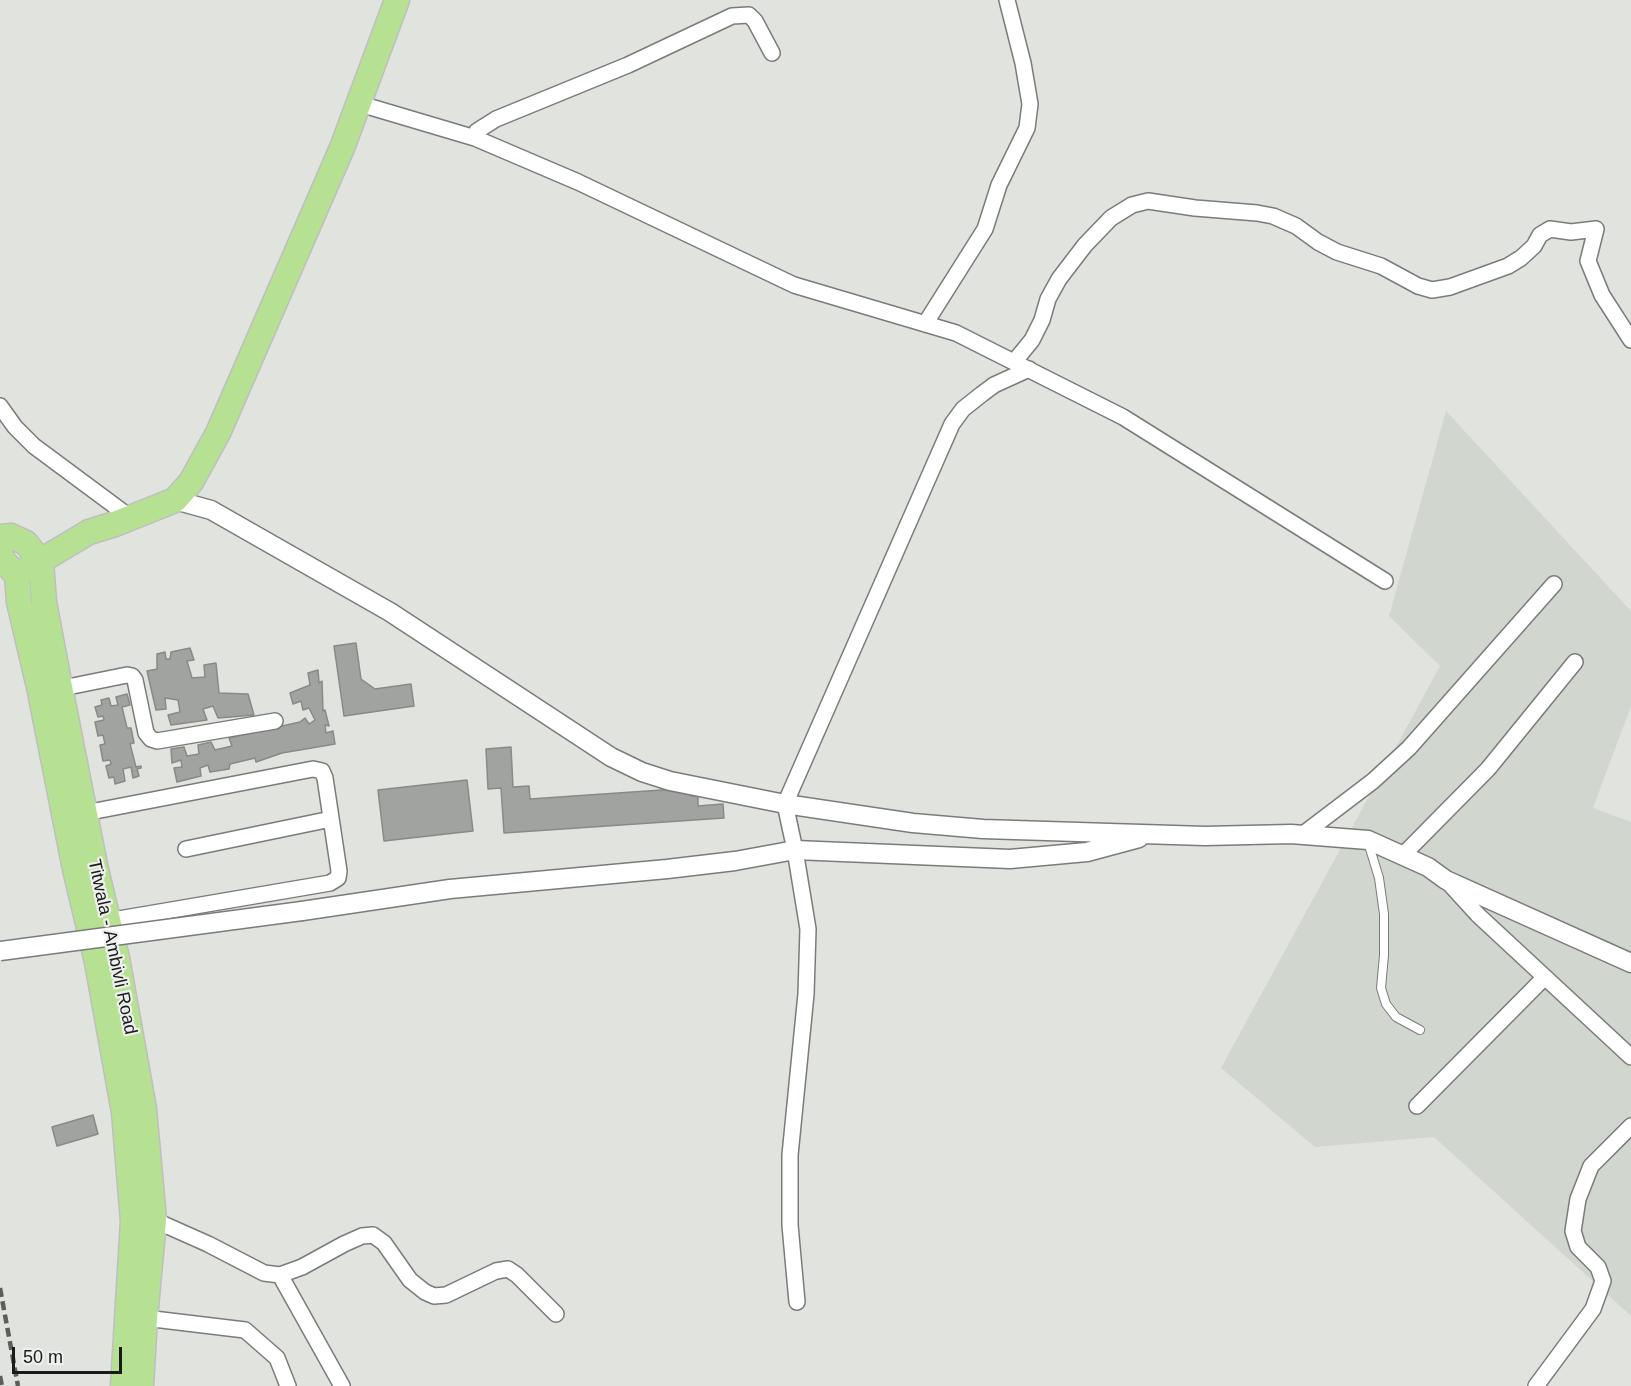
<!DOCTYPE html>
<style>
body{margin:0}
#map{position:relative;width:1631px;height:1386px;overflow:hidden;background:#e1e3df;font-family:Helvetica,sans-serif}
canvas{display:block}
.scale{position:absolute;left:12px;top:1347px;width:110px;height:27px;box-sizing:border-box;border:3px solid #191a19;border-top:0;padding-left:8px;font-size:18px;line-height:21px;white-space:nowrap;color:#191a19;-webkit-text-stroke:4px #eef0ed;paint-order:stroke}
</style>
<div id="map">
<canvas width="1631" height="1386"></canvas>
<div class="scale">50 m</div>
</div>
<script>
const context = document.querySelector('canvas').getContext('2d');
context.lineJoin = 'round';
function fillPath(path, color) { context.fillStyle = color; context.fill(path, 'evenodd'); }
const poly = rows => new Path2D(rows.map(r => 'M' + r).join(''));
function trace(path, color, width, dash) { context.strokeStyle = color; context.lineWidth = width; context.lineCap = dash ? 'butt' : 'round'; context.setLineDash(dash || []); context.stroke(path); }
function label(font, color, halo, rows, align = 'center') {
  context.font = font + ' Helvetica,sans-serif'; context.lineWidth = 4.5; context.setLineDash([]); context.textBaseline = 'middle'; context.strokeStyle = halo; context.fillStyle = color; for (const [text, x, y, turn = 0] of rows) {
    context.save(); context.translate(x, y); context.rotate((+turn || 0) * Math.PI / 180); context.textAlign = isNaN(turn) ? turn : align; if (halo) context.strokeText(text, 0, 0); context.fillText(text, 0, 0); context.restore();
  }
}
fillPath(poly([
 [1446,411,1631,611,1631,706,1593,808,1631,822,1631,1316,1434,1137,1315,1147,1221,1068,1440,666,1389,616]
]), '#d1d7ce');
const building = poly([
 [356,643,361,679,375,689,411,684,414,706,344,716,334,646,356,643],
 [190,648,194,660,187,661,192,678,205,677,204,665,216,663,219,693,248,694,254,715,218,718,213,706,203,709,207,720,171,725,168,715,180,712,178,700,165,698,166,709,156,710,147,671,157,669,157,654,165,652,166,659,170,659,171,652,190,648],
 [318,670,319,683,322,681,323,711,325,710,329,726,325,725,326,733,333,731,335,744,282,753,256,762,255,758,230,764,229,769,210,772,208,765,200,768,201,776,177,782,174,768,182,767,181,760,172,763,171,749,184,747,187,756,199,754,198,745,211,742,215,750,232,746,229,738,300,722,305,718,309,724,315,720,309,708,303,710,301,701,293,704,290,693,310,685,308,673,318,670],
 [127,694,130,705,122,707,127,728,131,728,134,743,130,744,136,767,141,766,141,768,137,769,139,776,133,778,131,767,123,769,125,781,115,784,114,777,109,778,106,766,111,764,110,760,103,761,100,745,105,744,103,735,98,736,95,722,104,720,103,716,98,717,95,707,102,705,101,700,109,698,111,706,118,705,116,697,127,694],
 [511,747,513,787,529,786,530,799,691,788,691,796,698,795,698,806,723,804,724,818,504,833,501,788,488,789,486,749,511,747],
 [467,780,473,831,384,841,378,790,467,780],
 [93,1115,98,1134,57,1146,52,1127,93,1115]
]);
fillPath(building, '#a1a3a0');
trace(building, '#888a87', 1.5);
const service = poly([
 [1368,842,1379,878,1384,914,1384,955,1381,988,1386,1004,1396,1017,1420,1030]
]);
const minor = poly([
 [357,103,475,138,578,182,794,285,956,333,1123,417,1385,581],
 [475,138,477,131,496,119,628,65,732,16,749,15,755,21,772,53],
 [925,324,985,229,999,185,1027,128,1030,104,1023,63,1007,0],
 [1014,362,1032,340,1042,320,1048,299,1059,279,1085,245,1111,218,1132,205,1148,201,1195,208,1257,213,1273,216,1296,226,1318,242,1337,252,1381,266,1418,286,1432,290,1450,287,1508,266,1521,258,1534,246,1540,235,1550,229,1571,232,1596,229,1588,261,1602,295,1631,340],
 [0,406,15,427,34,446,131,518],
 [53,690,127,675,132,676,135,680,146,733,151,739,157,741,275,721],
 [85,813,313,769,322,771,325,778,339,871,338,878,330,883,107,921],
 [1302,835,1373,781,1409,748,1554,584],
 [186,849,331,819],
 [1403,855,1488,769,1575,662],
 [1447,881,1478,915,1631,1057],
 [1417,1106,1544,978],
 [148,1220,154,1220,208,1244,264,1273,280,1275,302,1267,344,1244,362,1236,373,1235,384,1243,410,1280,425,1292,434,1296,446,1295,496,1271,508,1269,517,1275,556,1314],
 [280,1275,342,1386],
 [797,1302,790,1225,790,1155,806,994,808,929,795,850,785,804,952,424,963,409,982,394,994,385,1029,369],
 [145,1318,245,1330,277,1358,288,1386],
 [1536,1386,1593,1309,1603,1281,1598,1267,1578,1247,1573,1231,1578,1199,1591,1166,1631,1126]
]);
const tertiary = poly([
 [175,500,211,510,390,612,611,757,642,772,670,781,785,804,913,823,983,829,1205,836,1291,834,1368,840,1428,867,1446,880,1631,963],
 [302,911,450,889,667,869,735,861,795,850,1010,859,1087,852,1139,838]
]);
const primary = poly([
 [0,537,11,536,26,543,41,562,44,602,59,682,95,865,117,958,144,1109,154,1220,145,1318,141,1386],
 [0,552,3,561,17,575,19,602,39,687,75,869,97,962,124,1112,133,1221,123,1386],
 [27,569,89,532,115,524,175,500,191,482,218,433,342,148,397,0]
]);
trace(service, '#7a7c79', 10);
trace(minor, '#7a7c79', 18);
trace(tertiary, '#7a7c79', 21);
trace(primary, '#bfbfbf', 27);
trace(service, '#fff', 8);
trace(minor, '#fff', 15);
trace(tertiary, '#fff', 18);
trace(primary, '#b6e192', 24);
trace(poly([
 [0,1288,18,1386],
 [0,1376,2,1386]
]), '#5d5e5c', 4.5, [9, 4.5]);
const tertiaryBridge = poly([
 [0,951,302,911]
]);
trace(tertiaryBridge, '#7a7c79', 21, []);
trace(tertiaryBridge, '#fff', 18);
label('18px', '#191a19', '#eef0ed', [
 ["Titwala - Ambivli Road",112,947,78]
]);
</script>
